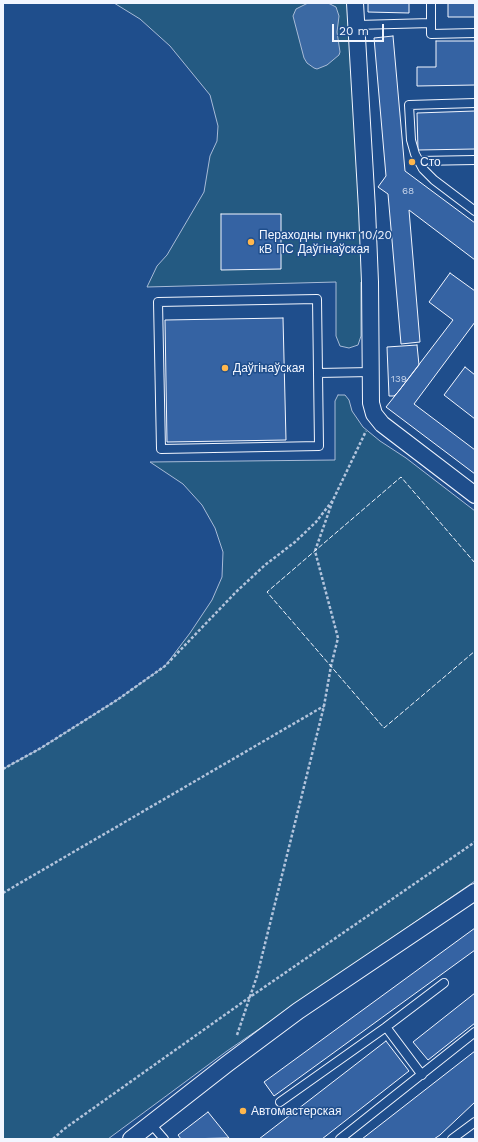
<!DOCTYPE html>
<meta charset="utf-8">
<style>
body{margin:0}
#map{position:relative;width:478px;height:1142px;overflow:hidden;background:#1f4e8c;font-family:"Work Sans",sans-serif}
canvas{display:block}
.frame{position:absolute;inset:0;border:4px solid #f2f6ff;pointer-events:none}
.scale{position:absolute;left:332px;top:24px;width:52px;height:18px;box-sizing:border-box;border:2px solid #f2f6ff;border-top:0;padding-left:5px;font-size:12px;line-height:14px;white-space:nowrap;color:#f2f6ff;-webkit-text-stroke:3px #1f4e8c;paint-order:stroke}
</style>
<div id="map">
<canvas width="478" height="1142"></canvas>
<div class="frame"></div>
<div class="scale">20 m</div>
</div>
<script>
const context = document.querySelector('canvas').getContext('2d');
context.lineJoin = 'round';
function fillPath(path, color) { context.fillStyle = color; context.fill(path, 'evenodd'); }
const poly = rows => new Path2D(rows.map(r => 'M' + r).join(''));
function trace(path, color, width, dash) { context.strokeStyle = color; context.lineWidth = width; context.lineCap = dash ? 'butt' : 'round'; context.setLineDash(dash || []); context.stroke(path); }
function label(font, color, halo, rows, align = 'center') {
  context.font = font + ' "Work Sans",sans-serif'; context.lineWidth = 3; context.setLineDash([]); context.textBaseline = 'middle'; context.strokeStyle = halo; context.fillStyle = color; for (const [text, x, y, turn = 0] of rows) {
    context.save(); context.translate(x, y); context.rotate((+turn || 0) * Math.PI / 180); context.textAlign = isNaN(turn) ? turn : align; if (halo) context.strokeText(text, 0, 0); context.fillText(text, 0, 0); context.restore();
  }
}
const green = poly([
 [114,3,355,3,370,282,361,282,361,336,358,345,349,348,340,346,336,336,336,282,147,287,157,266,167,255,204,192,210,156,217,141,218,126,210,95,170,46,140,19,114,3],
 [338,395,345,395,349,400,352,411,363,427,380,441,406,458,475,511,475,881,227,1051,108,1139,3,1139,3,769,41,748,117,700,165,666,190,633,212,600,222,577,223,552,215,528,202,505,183,484,150,462,335,460,335,401,338,395]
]);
fillPath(green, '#245a82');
trace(green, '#a8bbd7', 1);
const water = poly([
 [308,3,328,3,336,7,339,16,337,32,340,52,339,55,327,65,317,69,314,68,307,63,304,58,293,16,296,9,308,3]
]);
fillPath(water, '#3b69a3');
trace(water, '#a8bbd7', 1);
const building = poly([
 [368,3,409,3,409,13,368,12,368,3],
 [448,3,475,3,475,17,448,17,448,3],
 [393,36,405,171,475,223,475,260,409,210,420,342,401,344,388,194,378,187,386,176,374,38,393,36],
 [436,41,475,41,475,85,417,86,417,67,436,67,436,41],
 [475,111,475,149,418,150,417,113,475,111],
 [221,214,281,214,281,269,221,270,221,214],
 [450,273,475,291,475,322,414,404,475,450,475,474,386,407,398,392,453,320,429,302,450,273],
 [283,318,286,440,167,442,165,320,283,318],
 [417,345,419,365,398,392,394,396,389,396,387,347,417,345],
 [465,367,475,375,475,419,444,395,465,367],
 [475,928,475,950,274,1096,264,1082,475,928],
 [475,993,475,1023,428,1060,413,1042,475,993],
 [386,1041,409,1071,322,1139,259,1139,386,1041],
 [475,1051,475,1102,440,1135,434,1139,362,1139,475,1051],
 [208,1112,229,1138,181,1139,178,1135,208,1112]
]);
fillPath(building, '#3563a3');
trace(building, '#f2f6ff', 1);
const lane = poly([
 [431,3,431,34,475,33],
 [357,25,431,23],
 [475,103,409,105,411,140,415,154,423,169,434,180,475,211],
 [418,161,475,160],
 [318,373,319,446,161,449,158,302,317,299,318,373,371,372],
 [386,1027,422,1075],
 [280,1102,386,1027,444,983],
 [151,1124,164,1139],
 [340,1139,475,1032],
 [452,1139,475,1122]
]);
const street = poly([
 [355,3,367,209,370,282,371,403,374,414,382,424,475,495],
 [131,1139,227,1064,298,1011,475,892]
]);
trace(lane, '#f2f6ff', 10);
trace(street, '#f2f6ff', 18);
trace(poly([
 [3,769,41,748,117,700,165,666,237,591,265,565,295,542,316,522,333,500,366,431],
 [3,893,324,706],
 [237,1035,257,976,324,706,331,666,338,638,315,551,333,500],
 [53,1139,64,1129,250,997,475,842]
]), '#b3c4dc', 2.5, [3, 2]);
trace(lane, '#1f4e8c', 8);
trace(street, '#1f4e8c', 16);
trace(poly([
 [475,563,401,477,267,592,384,728,475,651]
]), '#f2f6ff', 1, [5, 2]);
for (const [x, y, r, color] of [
 [412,162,4,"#ffb74d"],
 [251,242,4,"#ffb74d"],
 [225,368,4,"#ffb74d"],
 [243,1111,4,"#ffb74d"]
]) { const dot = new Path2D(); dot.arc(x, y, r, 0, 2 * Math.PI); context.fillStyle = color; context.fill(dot); trace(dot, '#1f4e8c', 1.5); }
label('10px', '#c3d1e8', null, [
 ["68",408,191],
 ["139",399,379]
]);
label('12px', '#f2f6ff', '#1f4e8c', [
 ["Сто",420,162],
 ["Пераходны пункт 10/20",259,235],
 ["кВ ПС Даўгінаўская",259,249],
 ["Даўгінаўская",233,368],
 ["Автомастерская",251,1111]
], 'left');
</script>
